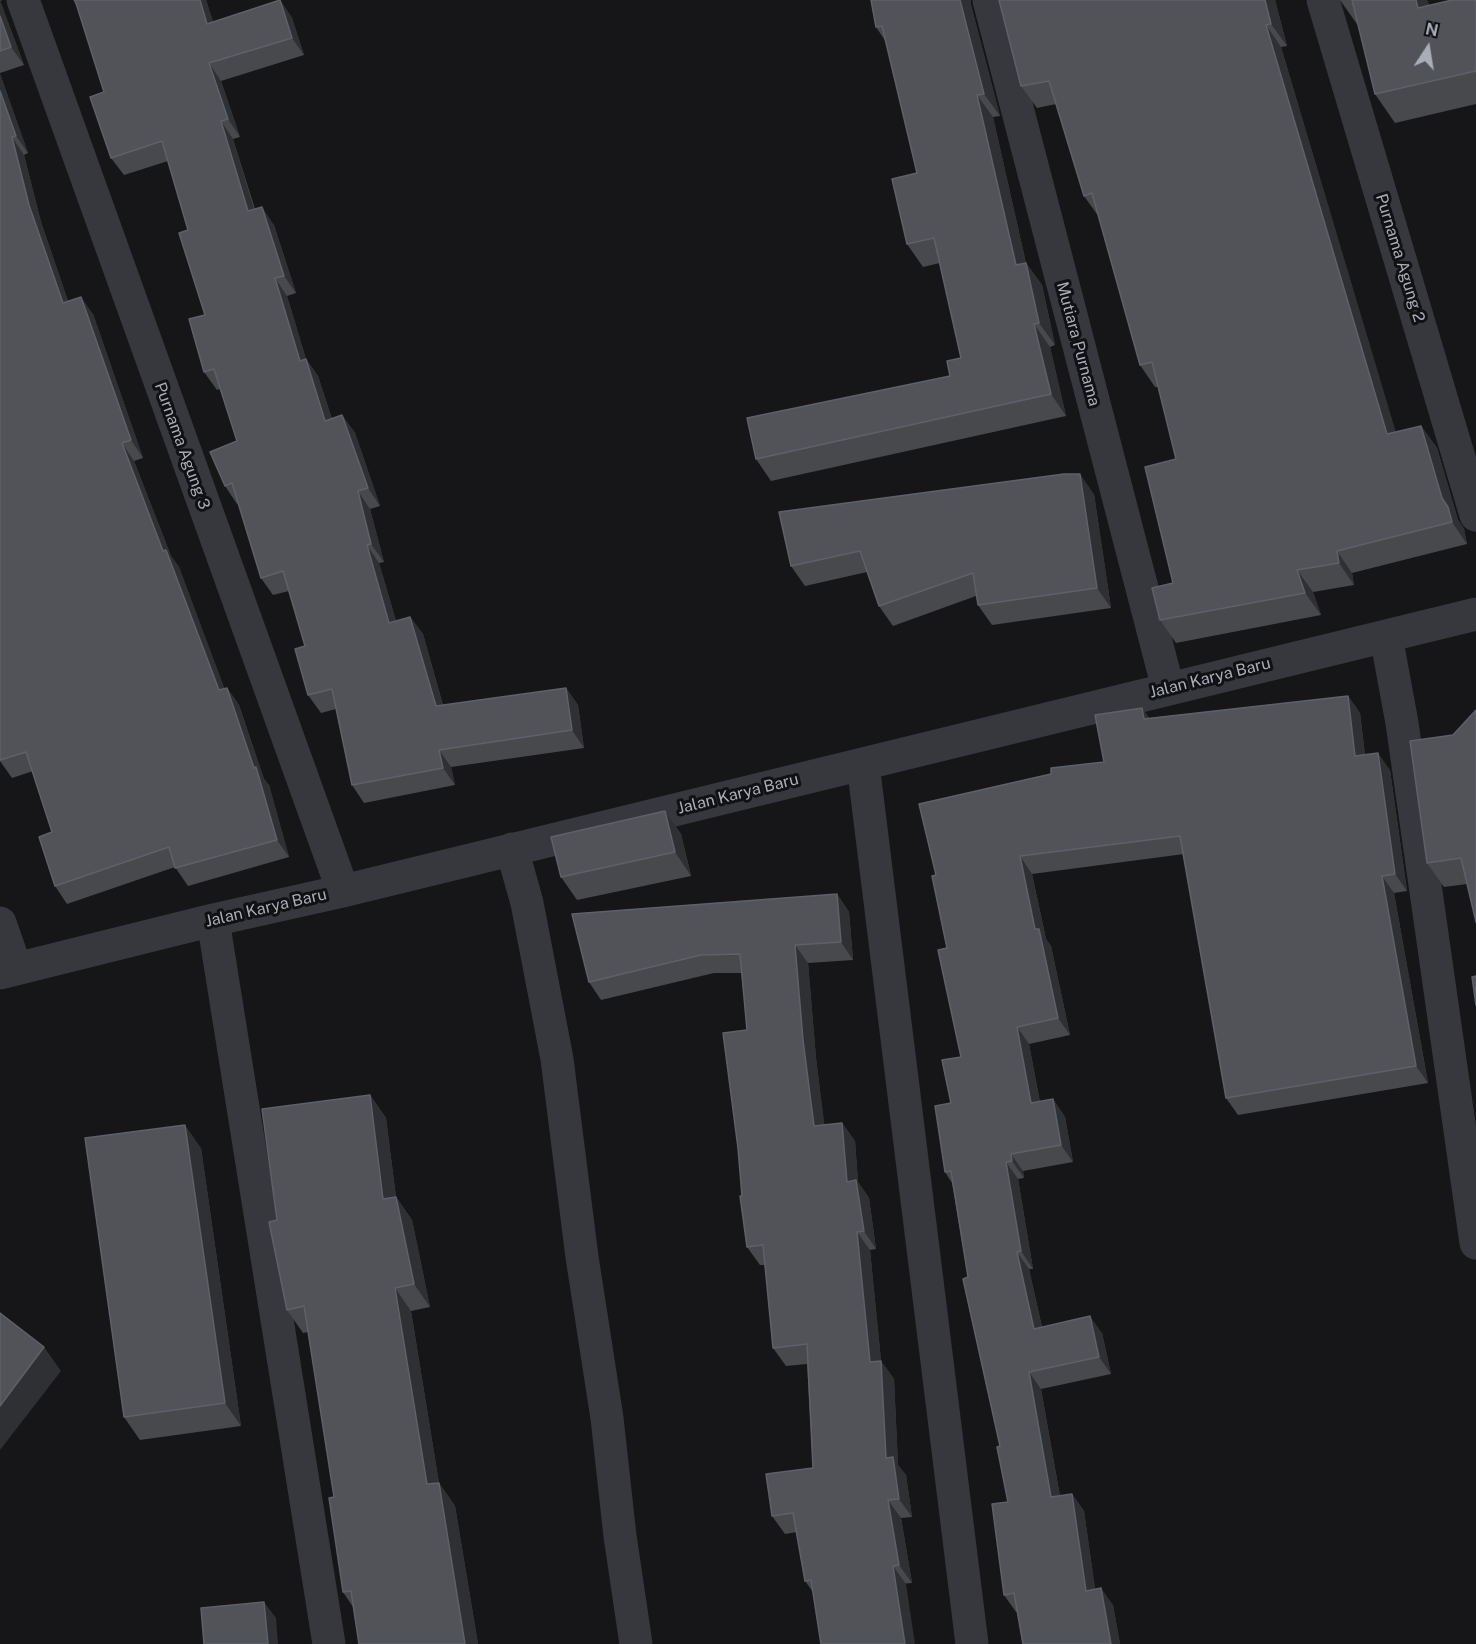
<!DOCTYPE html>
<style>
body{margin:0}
#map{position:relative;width:1476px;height:1644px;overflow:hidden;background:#161618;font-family:"Public Sans",sans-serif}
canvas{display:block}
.north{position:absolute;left:1398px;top:18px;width:60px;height:60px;-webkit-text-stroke:4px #111113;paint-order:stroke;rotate:12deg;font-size:16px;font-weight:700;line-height:24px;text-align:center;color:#a8adb8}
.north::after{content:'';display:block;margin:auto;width:21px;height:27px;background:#a8adb8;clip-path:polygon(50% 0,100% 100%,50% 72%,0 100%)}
</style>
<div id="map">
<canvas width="1476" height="1644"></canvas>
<div class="north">N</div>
</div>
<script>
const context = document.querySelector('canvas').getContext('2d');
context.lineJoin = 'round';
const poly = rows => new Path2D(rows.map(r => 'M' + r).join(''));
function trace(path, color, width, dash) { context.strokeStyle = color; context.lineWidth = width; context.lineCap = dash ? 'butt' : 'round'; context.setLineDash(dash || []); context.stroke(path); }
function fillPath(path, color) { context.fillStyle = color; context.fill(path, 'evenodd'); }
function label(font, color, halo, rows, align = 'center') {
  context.font = font + ' "Public Sans",sans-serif'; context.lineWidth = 6; context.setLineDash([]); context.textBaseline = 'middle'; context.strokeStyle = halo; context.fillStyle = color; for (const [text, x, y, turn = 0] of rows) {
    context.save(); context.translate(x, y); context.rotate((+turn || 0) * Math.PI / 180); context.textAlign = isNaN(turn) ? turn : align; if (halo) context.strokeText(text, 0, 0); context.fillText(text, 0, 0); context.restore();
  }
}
trace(poly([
 [23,0,343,891],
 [989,0,1168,688],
 [1323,0,1476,515],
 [1386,636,1402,723,1476,1243],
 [863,764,972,1644],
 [512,849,527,903,557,1059,582,1257,607,1418,620,1536,636,1644],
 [213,920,329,1644],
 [0,923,16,969],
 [0,973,213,920,343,891,1476,614]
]), '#37383d', 33);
fillPath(poly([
 [0,0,2,0,0,1,24,65,0,73],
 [73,0,206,0,213,22,280,0,292,18,304,55,221,81,240,137,233,139,255,209,274,225,296,293,287,296,306,359,318,376,332,419,342,415,355,433,380,506,370,509,384,562,379,563,396,621,410,617,423,634,443,705,566,688,578,705,584,748,451,767,455,785,364,803,352,785,336,709,321,713,308,695,305,646,289,591,273,595,261,578,238,503,237,504,225,486,237,441,220,389,217,390,204,372,205,315,188,230,168,161,124,175,111,158,104,92,77,6],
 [999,0,1275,0,1287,46,1281,47,1395,432,1421,426,1437,448,1458,520,1464,529,1467,544,1352,573,1354,585,1313,592,1321,615,1176,643,1160,620,1173,583,1176,459,1158,387,1155,387,1140,365,1099,217,1084,196,1056,104,1037,108,1021,86],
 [1340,0,1427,0,1429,5,1476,0,1476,104,1395,123,1375,94,1359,27],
 [971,5,1000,116,993,117,1026,263,1042,285,1055,345,1050,347,1066,416,771,481,756,459,950,376,961,358,940,263,923,267,907,244,917,173,886,42,876,27],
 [0,74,28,153,24,155,41,222,68,301,93,314,143,458,134,461,171,556,179,567,224,689,227,688,239,705,264,779,269,785,289,857,188,886,175,867,67,904,55,886,52,832,33,771,12,778,0,761],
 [1094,494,1111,608,992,625,978,605,976,596,893,626,879,606,867,572,805,586,791,566],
 [1348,696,1360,713,1365,755,1390,770,1407,891,1394,893,1428,1083,1238,1115,1226,1098,1184,854,1032,874,1046,939,1051,946,1070,1035,1029,1044,1040,1102,1053,1099,1065,1117,1073,1162,1023,1171,1024,1178,1018,1179,1033,1269,1029,1269,1042,1327,1102,1333,1111,1374,1041,1389,1060,1496,1072,1494,1084,1511,1095,1589,1113,1605,1120,1644,1023,1644,1018,1612,1016,1612,1004,1595,1008,1502,1000,1446,968,1277,952,1183,945,1172,951,1103,961,1057,947,948,936,875,1051,774,1104,762,1142,708,1149,718],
 [1453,735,1467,884,1444,887,1427,863],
 [665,811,681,834,691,876,577,900,561,877],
 [837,894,849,912,853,960,808,963,816,1058,824,1125,842,1123,855,1141,858,1182,869,1198,876,1249,870,1250,881,1361,894,1379,898,1465,906,1475,912,1517,901,1518,912,1583,813,1592,805,1581,797,1532,785,1534,772,1516,813,1468,807,1364,786,1366,773,1348,765,1265,760,1265,747,1247,742,1196,747,1030,742,973,714,973,601,1000,589,982],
 [370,1095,386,1118,396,1197,412,1220,430,1307,411,1311,439,1483,455,1506,478,1644,359,1644,353,1607,343,1592,334,1497,308,1332,303,1333,287,1310,277,1220],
 [201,1148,241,1426,140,1440,124,1417]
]), '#47494d');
fillPath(poly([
 [0,0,24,65,11,47,0,16],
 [200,0,206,0,220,42,207,24],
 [280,0,292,18,304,55,292,38],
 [960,0,971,0,971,5,1000,116,984,94],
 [1265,0,1275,0,1287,46,1271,24],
 [1416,0,1427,0,1438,36,1418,8],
 [1266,25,1281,47,1403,456,1387,434],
 [209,63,221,81,240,137,228,119],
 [0,74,28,153,16,136,0,91],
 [977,95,993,117,1026,263,1042,285,1055,345,1039,323,1016,265],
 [221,121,233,139,260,229,248,211],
 [12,137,24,155,41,222,75,321,63,303,29,205],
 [262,207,274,225,296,293,284,276],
 [275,278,287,296,306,359,318,376,338,438,325,421,300,361],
 [81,297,93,314,143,458,131,440],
 [1034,324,1050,347,1066,416,1051,394],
 [342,415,355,433,380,506,368,488],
 [1421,426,1437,448,1458,520,1464,529,1467,544,1452,522,1442,498],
 [122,443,134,461,171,556,179,567,232,708,219,690,163,551],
 [1080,474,1094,494,1111,608,1097,588],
 [358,491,370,509,384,562,371,544],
 [367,545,379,563,402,640,389,623],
 [1337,551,1352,573,1354,585,1339,563],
 [1297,570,1313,592,1321,615,1305,593],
 [410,617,423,634,448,724,436,706],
 [227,688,239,705,264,779,269,785,289,857,277,840,254,768],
 [566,688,578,705,584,748,572,730],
 [1348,696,1360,713,1367,773,1355,756],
 [1142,708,1154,725,1144,719],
 [439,750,451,767,455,785,443,768],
 [1378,753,1390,770,1407,891,1395,874],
 [665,811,681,834,691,876,675,852],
 [1020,856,1032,874,1046,939,1051,946,1070,1035,1058,1018,1035,929],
 [1382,876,1394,893,1428,1083,1416,1066],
 [837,894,849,912,853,960,841,942],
 [795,945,808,963,816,1058,827,1144,814,1126,803,1040],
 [1017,1027,1029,1044,1043,1120,1031,1103],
 [370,1095,386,1118,396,1197,412,1220,430,1307,414,1284,383,1199],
 [1053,1099,1065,1117,1073,1162,1061,1145],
 [842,1123,855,1141,858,1182,869,1198,876,1249,864,1231,847,1182],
 [185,1125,201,1148,241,1426,225,1403],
 [1011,1154,1023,1171,1024,1178,1012,1161],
 [1006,1162,1018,1179,1033,1269,1021,1251],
 [857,1232,870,1250,882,1369,881,1361,894,1379,898,1465,906,1475,912,1517,899,1499,886,1458,870,1362],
 [1017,1252,1029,1269,1046,1346,1034,1329],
 [395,1288,411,1311,439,1483,455,1506,478,1644,465,1644,427,1484],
 [1090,1316,1102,1333,1111,1374,1099,1357],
 [44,1347,61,1371,0,1450,0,1406],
 [1029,1372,1041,1389,1063,1514,1051,1497],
 [1072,1494,1084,1511,1098,1608,1086,1591],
 [888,1500,901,1518,912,1583,899,1565],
 [893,1566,906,1584,915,1644,905,1644],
 [1101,1588,1113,1605,1120,1644,1111,1644],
 [264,1602,276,1618,278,1644,268,1644]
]), '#2f3033');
const building = poly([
 [75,0,200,0,207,24,280,0,292,38,209,63,228,119,221,121,248,211,262,207,284,276,275,278,300,361,306,359,325,421,342,415,368,488,358,491,371,544,367,545,389,623,410,617,436,706,566,688,572,730,439,750,443,768,352,785,332,689,308,695,295,649,305,646,283,571,261,578,232,483,225,486,210,452,237,441,214,369,204,372,189,319,205,315,179,233,188,230,162,141,111,158,90,97,104,92,75,0],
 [871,0,960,0,984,94,977,95,1016,265,1026,263,1039,323,1034,324,1051,394,756,459,747,418,950,376,947,361,961,358,934,238,907,244,892,179,917,173,882,26,876,27,871,0],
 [999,0,1265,0,1271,24,1266,25,1387,434,1421,426,1442,498,1448,507,1452,522,1337,551,1339,563,1297,570,1305,593,1160,620,1152,588,1173,583,1145,467,1176,459,1152,362,1140,365,1092,193,1084,196,1049,81,1021,86,999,0],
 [1352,0,1416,0,1418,8,1452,0,1476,0,1476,71,1375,94,1352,0],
 [0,16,11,47,0,51,0,16],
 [0,91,16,136,12,137,29,205,63,303,81,297,131,440,122,443,163,551,166,550,219,690,227,688,254,768,256,767,277,840,175,868,169,847,55,886,39,837,52,832,26,752,0,760,0,91],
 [1064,474,1080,474,1097,588,978,605,973,573,879,606,860,551,791,566,779,512,1064,474],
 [1348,696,1355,756,1378,753,1395,874,1382,876,1416,1066,1226,1098,1180,836,1020,856,1035,929,1039,929,1058,1018,1017,1027,1031,1103,1053,1099,1061,1145,1011,1154,1012,1161,1006,1162,1021,1251,1017,1252,1034,1329,1090,1316,1099,1357,1029,1372,1051,1497,1072,1494,1086,1591,1101,1588,1111,1644,1023,1644,1014,1593,1004,1595,992,1504,1008,1502,997,1447,1000,1446,963,1279,968,1277,951,1171,945,1172,935,1106,951,1103,942,1060,961,1057,938,950,947,948,932,876,936,875,919,804,1051,774,1051,768,1104,762,1095,715,1142,708,1144,719,1348,696],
 [1476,710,1476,922,1461,858,1427,863,1410,741,1453,735,1476,710],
 [665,811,675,852,561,877,551,837,665,811],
 [837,894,841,942,795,945,803,1040,814,1126,842,1123,847,1182,856,1180,864,1231,857,1232,870,1362,881,1361,886,1458,893,1457,899,1499,888,1500,899,1565,893,1566,905,1644,821,1644,811,1580,805,1581,793,1513,772,1516,766,1474,813,1468,807,1344,773,1348,763,1245,747,1247,740,1196,742,1196,738,1148,723,1033,747,1030,740,954,701,955,589,982,572,914,837,894],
 [1476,976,1476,1005,1472,977,1476,976],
 [370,1095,383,1199,396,1197,414,1284,395,1288,427,1484,439,1483,465,1644,359,1644,351,1591,343,1592,329,1498,334,1497,304,1306,287,1310,269,1222,277,1220,262,1109,370,1095],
 [185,1125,225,1403,124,1417,85,1138,185,1125],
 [0,1313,44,1347,0,1406,0,1313],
 [264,1602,268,1644,204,1644,201,1608,264,1602]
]);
fillPath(building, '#525359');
trace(building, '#5f6168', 1.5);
label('16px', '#a8adb8', '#111113', [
 ["Purnama Agung 2",1400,258,73],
 ["Mutiara Purnama",1078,344,75],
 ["Purnama Agung 3",182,446,70],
 ["Jalan Karya Baru",1210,678,-14],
 ["Jalan Karya Baru",738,794,-14],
 ["Jalan Karya Baru",266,908,-13]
]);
</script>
